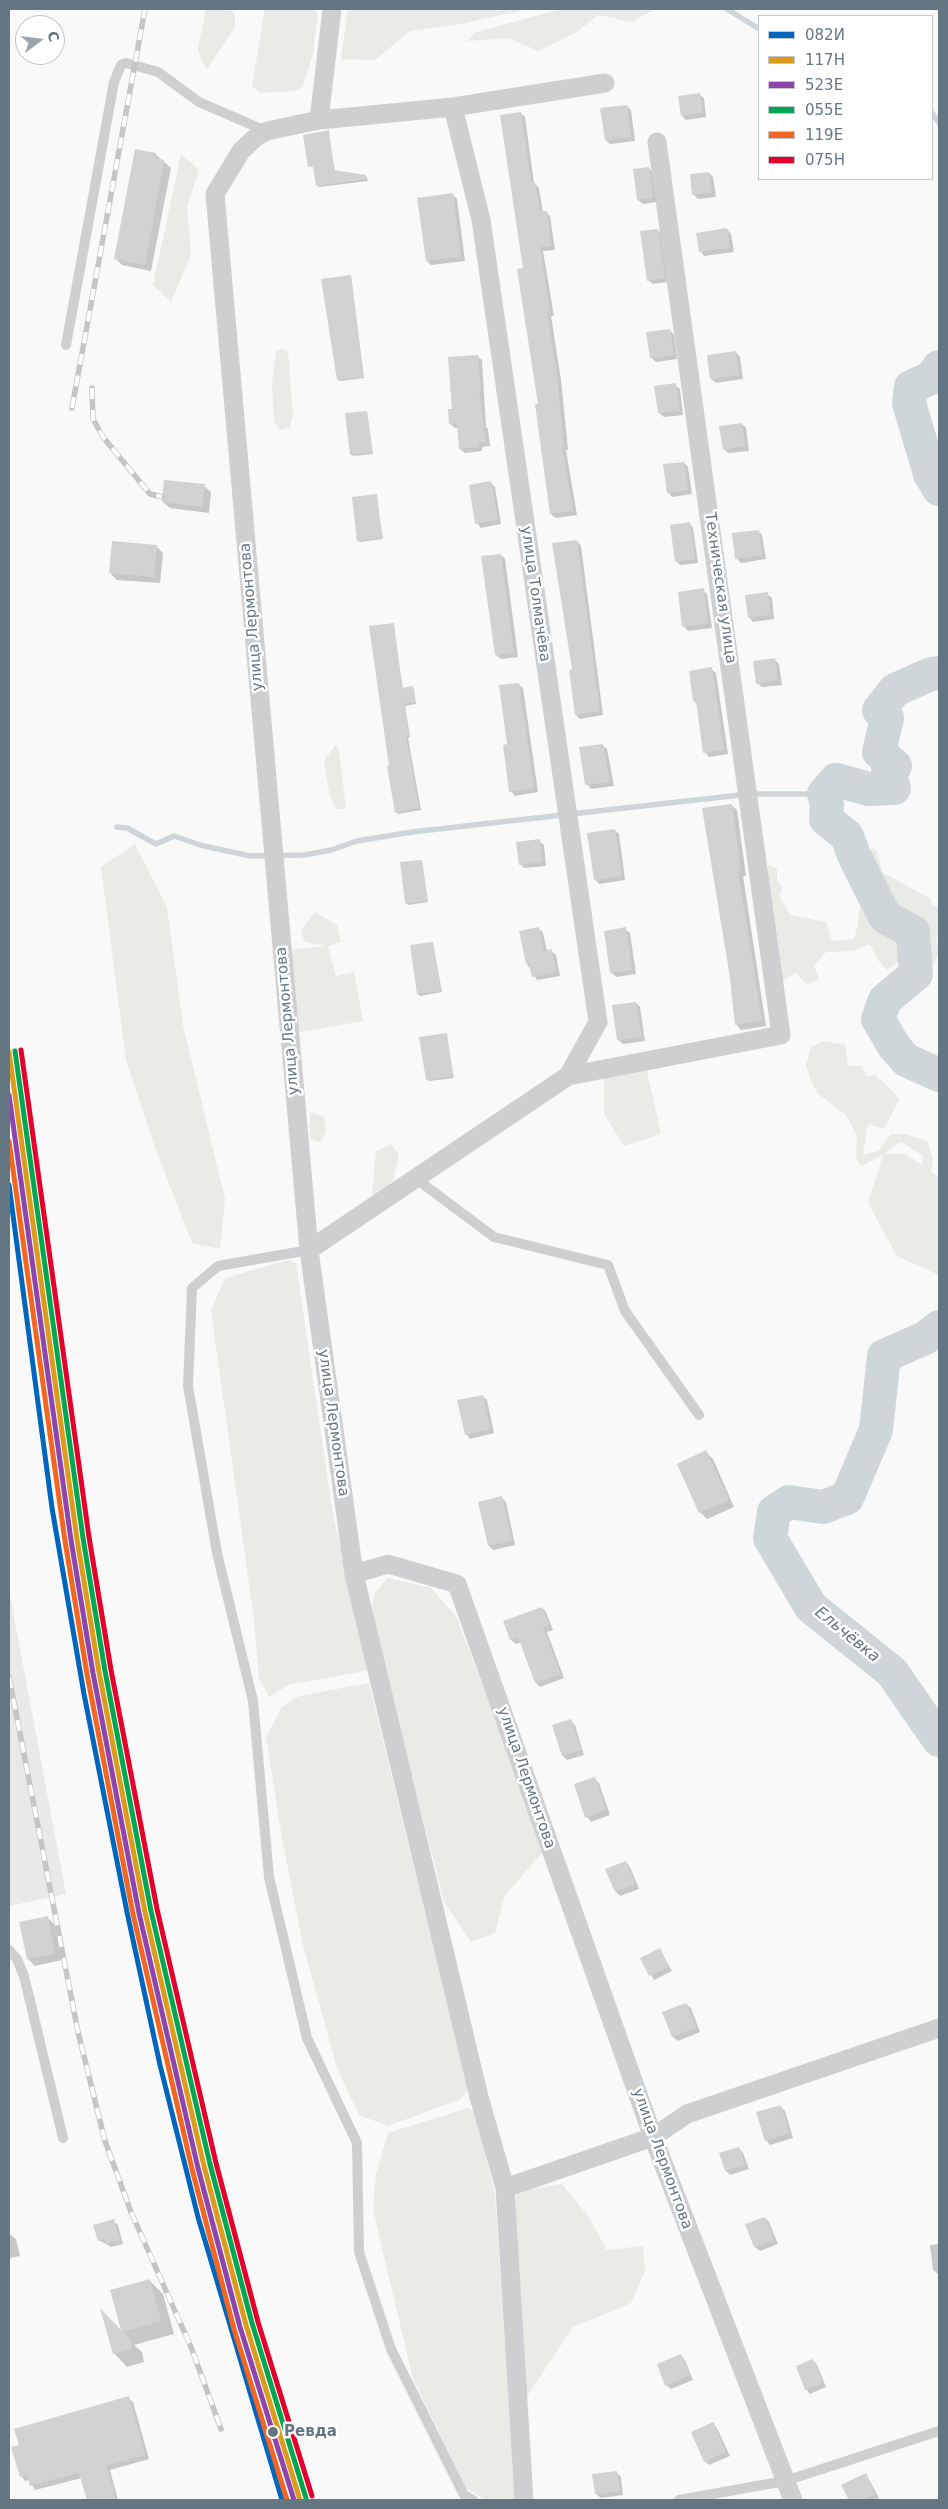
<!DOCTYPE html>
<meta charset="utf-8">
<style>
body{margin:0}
#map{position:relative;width:948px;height:2509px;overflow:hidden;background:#f9f9f9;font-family:"DejaVu Sans",sans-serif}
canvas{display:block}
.frame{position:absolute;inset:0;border:10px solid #657683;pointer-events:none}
.legend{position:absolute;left:758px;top:15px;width:175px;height:165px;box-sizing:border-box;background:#fff;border:1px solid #c1c8cd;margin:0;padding:6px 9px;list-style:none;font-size:15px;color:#657683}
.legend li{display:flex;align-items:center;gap:10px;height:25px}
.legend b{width:25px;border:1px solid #c1c8cd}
.north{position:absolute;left:15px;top:15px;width:50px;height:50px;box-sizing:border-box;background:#fff;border:1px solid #c1c8cd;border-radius:50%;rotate:75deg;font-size:14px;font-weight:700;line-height:20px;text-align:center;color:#657683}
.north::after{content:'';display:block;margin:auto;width:18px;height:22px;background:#99a4ac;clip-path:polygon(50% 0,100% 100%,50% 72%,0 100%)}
</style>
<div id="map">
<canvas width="948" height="2509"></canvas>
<div class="frame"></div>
<ul class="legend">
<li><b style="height:6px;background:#0065bd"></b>082И</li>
<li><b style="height:6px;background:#da9c1a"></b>117Н</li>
<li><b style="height:6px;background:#8e44ad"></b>523Е</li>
<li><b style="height:6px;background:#00a651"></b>055Е</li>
<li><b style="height:6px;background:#f26522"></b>119Е</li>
<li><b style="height:6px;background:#e4002b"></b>075Н</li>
</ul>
<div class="north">С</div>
</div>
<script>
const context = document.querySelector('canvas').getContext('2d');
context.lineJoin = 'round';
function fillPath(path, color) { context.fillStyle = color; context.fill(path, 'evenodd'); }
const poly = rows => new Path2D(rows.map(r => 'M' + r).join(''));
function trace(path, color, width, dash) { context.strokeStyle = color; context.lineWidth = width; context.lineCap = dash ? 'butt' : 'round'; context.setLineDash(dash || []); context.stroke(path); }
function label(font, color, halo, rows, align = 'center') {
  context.font = font + ' "DejaVu Sans",sans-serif'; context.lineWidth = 5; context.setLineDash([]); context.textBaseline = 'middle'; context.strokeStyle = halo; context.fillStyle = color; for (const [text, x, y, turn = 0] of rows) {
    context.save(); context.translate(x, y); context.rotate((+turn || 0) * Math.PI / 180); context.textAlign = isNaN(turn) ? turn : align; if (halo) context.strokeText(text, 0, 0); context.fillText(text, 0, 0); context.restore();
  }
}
fillPath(poly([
 [9,1590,66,1894,9,1906]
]), '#e8e9e9');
fillPath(poly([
 [206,9,228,9,235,14,235,27,207,69,202,62,198,49],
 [265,9,313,9,318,12,313,53,303,87,294,91,259,93,252,86],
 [348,9,528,9,461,24,410,31,375,60,341,59],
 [562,9,655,9,632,22,598,15,577,32,538,51,509,38,467,41,476,32],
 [181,154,199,170,187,206,191,255,171,302,153,285],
 [282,348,288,352,293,414,290,427,281,430,274,422,272,384,276,352],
 [336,744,339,751,346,809,337,809,330,797,324,761],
 [135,844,167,907,183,1025,225,1199,220,1249,192,1243,154,1145,126,1060,101,867],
 [872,848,877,851,882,872,931,899,933,906,939,907,939,936,936,937,939,952,929,973,918,980,904,976,898,962,887,970,877,959,870,944,853,951,826,952,814,965,819,979,807,985,796,973,782,981,768,879,768,865,777,868,777,881,783,887,779,895,790,915,826,922,832,941,854,939,858,925,860,906,853,868,864,861,872,867,871,859,867,854],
 [315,912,337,925,341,942,328,946,336,976,354,972,363,1021,295,1033,290,950,325,946,304,941,301,930],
 [824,1041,845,1045,848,1066,862,1066,866,1076,875,1075,894,1092,899,1100,884,1129,868,1124,863,1155,878,1151,891,1134,906,1134,928,1142,933,1160,931,1172,939,1177,939,1275,897,1256,868,1203,883,1155,862,1166,856,1159,857,1135,846,1115,817,1093,811,1081,806,1065,811,1047],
 [901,1142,923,1156,922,1165,905,1154,884,1154],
 [646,1067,661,1134,624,1146,604,1114,604,1072],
 [310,1112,324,1117,326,1132,320,1142,310,1139],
 [391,1144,399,1155,393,1181,385,1191,372,1196,376,1151],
 [289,1260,296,1263,333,1515,370,1670,288,1685,269,1697,259,1678,254,1620,211,1310,225,1278],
 [388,1578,431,1588,456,1616,545,1849,504,1897,495,1933,471,1942,444,1902,371,1615,374,1594],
 [369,1683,468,2090,461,2099,388,2126,359,2115,337,2068,303,1945,282,1838,266,1737,281,1708,299,1696],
 [468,2108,477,2113,495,2195,515,2500,485,2500,466,2488,413,2379,373,2210,376,2174,388,2133],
 [562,2184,589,2217,607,2250,643,2246,645,2271,631,2303,573,2327,526,2398,516,2247,516,2192]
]), '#e8ebe6');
fillPath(poly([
 [699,94,704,98,706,117,686,120,682,116],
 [627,106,631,110,635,141,610,144,606,140,602,109],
 [520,113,525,117,534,183,539,188,543,212,546,212,550,216,555,250,543,251,554,316,551,316,561,380,568,450,566,450,577,515,556,518,551,514,536,405,540,405,524,269],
 [328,132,335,172,366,176,368,181,319,187,317,185,315,167,309,166],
 [155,154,171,168,151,271,122,265,115,258],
 [649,168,653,172,657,202,643,204,638,200],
 [709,173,713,177,716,197,698,199,694,195],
 [453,195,457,199,465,261,431,265,427,261],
 [727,229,731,234,734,252,704,256,700,251],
 [657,230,662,234,668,282,653,284,648,280],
 [351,276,364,378,340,381,338,380],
 [670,330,674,335,677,359,656,362,651,357],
 [736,352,740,357,743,379,716,383,711,379],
 [477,356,482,360,486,427,488,429,490,446,482,447,482,451,465,453,460,449,458,428,455,428,450,424,453,410],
 [675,385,680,389,683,415,664,417,659,413,656,387],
 [367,412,373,454,353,456,351,454],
 [742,424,746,428,749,451,728,453,724,449],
 [684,463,688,467,692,494,672,497,668,492],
 [490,482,495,487,501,524,481,528,477,523],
 [204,486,211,492,209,513,170,508,163,502],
 [376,496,383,539,360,542,358,540],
 [689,523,693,528,698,563,680,565,676,561],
 [758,531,762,535,766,559,741,563,737,559],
 [577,541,581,546,603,715,580,719,576,715,573,670],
 [156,546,163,553,160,583,117,580,110,573],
 [501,555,505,559,518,657,501,659,496,655],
 [703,590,707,594,712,628,688,631,684,626],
 [767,594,772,598,774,619,753,622,749,617],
 [393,625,403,689,412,688,414,689,416,704,405,706,410,737,408,738,421,810,398,814,391,767],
 [775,660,779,664,782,685,762,687,757,683],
 [711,669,716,673,728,754,709,757,705,752,698,705,694,701],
 [518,684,523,688,538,792,515,796,511,791,508,745],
 [602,745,607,749,614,786,591,789,587,784],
 [731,805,737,810,746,876,743,876,766,1026,741,1030,736,1024],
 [614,830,619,834,625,880,599,884,595,879],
 [539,841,544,845,546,866,524,868,520,864],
 [422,861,428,902,408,905,406,903],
 [539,929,543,933,547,951,551,951,556,955,560,976,537,980,527,964],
 [625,929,630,933,636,974,616,977,611,972],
 [433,943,442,992,420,996,418,994],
 [636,1003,640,1007,645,1041,623,1044,618,1040],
 [446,1035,454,1078,429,1081,427,1079],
 [482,1396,487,1400,494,1433,470,1439,466,1434],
 [706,1452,713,1459,734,1507,707,1519,700,1512],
 [502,1498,506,1502,515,1545,493,1550,489,1546],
 [542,1608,546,1612,553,1630,547,1632,564,1678,540,1687,536,1683,521,1642,516,1644,511,1640,505,1622],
 [570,1720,575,1725,584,1755,567,1760,563,1756],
 [594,1778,599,1783,610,1815,591,1822,587,1817],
 [626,1862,630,1867,639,1889,620,1896,616,1892],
 [47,1917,54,1924,62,1960,35,1966,28,1959,21,1923],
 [660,1950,672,1971,654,1980,642,1958],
 [686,2004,691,2008,700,2032,678,2041,673,2037],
 [780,2106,785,2111,793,2138,770,2145,766,2140],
 [739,2148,743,2153,749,2169,730,2175,726,2171,721,2154],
 [765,2218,769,2222,778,2244,760,2251,755,2247,747,2225],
 [113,2221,118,2225,123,2244,111,2247,99,2240],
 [9,2235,11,2235,16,2239,20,2256,9,2258],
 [939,2244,939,2274,938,2274,933,2270,930,2245],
 [149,2280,163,2294,174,2334,134,2345,142,2352,144,2362,127,2367,114,2353,124,2334,111,2291],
 [681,2356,685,2360,693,2380,671,2389,666,2385],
 [813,2360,817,2365,826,2387,810,2394,806,2389],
 [128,2398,133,2402,149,2459,110,2470,118,2500,88,2500,82,2478,35,2490,29,2480,25,2481,21,2476,20,2445],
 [713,2423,717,2428,730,2456,709,2465,705,2461],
 [617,2473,621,2477,623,2495,601,2498,596,2494],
 [866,2474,879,2498,875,2500,850,2500,843,2485]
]), '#0003');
trace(poly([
 [727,9,759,29],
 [932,113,939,123],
 [117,827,127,828,156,844,174,836,200,845,250,856,305,855,331,850,357,841,412,832,749,794,824,794]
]), '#ced6d9', 5.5);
trace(poly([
 [939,367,931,378,911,387,909,403,930,474,939,489],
 [939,673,931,674,895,690,879,710,887,718,879,752,895,766,888,772,894,788,869,789,836,780,824,794,827,804,826,819,847,836,854,855,885,917,913,932,916,974,885,1000,878,1019,894,1046,906,1060,939,1075],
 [939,1327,925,1338,884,1356,876,1430,847,1498,823,1507,789,1502,774,1512,770,1538,811,1607,892,1672,939,1740]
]), '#ced6d9', 34);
fillPath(poly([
 [700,93,703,113,681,116,678,96],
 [627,105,631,137,605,140,600,108],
 [521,112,531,182,535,182,540,211,547,211,551,246,540,247,550,312,547,312,557,375,564,446,562,446,573,511,550,514,535,404,538,404,517,269,523,268,500,115],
 [329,130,334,170,366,175,366,179,316,186,313,166,308,167,303,135],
 [135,149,156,153,155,158,164,160,145,265,114,259],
 [649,167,653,198,637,200,633,169],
 [709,172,712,193,692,195,690,174],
 [453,193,461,257,426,261,417,198],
 [727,228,730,248,699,252,696,233],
 [658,229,665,278,647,281,640,231],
 [351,275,363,377,337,380,321,279],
 [670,329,674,355,650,358,646,332],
 [736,351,739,375,710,379,707,355],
 [478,355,481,391,479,391,486,442,478,443,479,447,459,449,457,424,449,424,448,409,452,409,448,357],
 [676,383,680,411,658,413,654,386],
 [367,411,372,452,350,455,345,413],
 [742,423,745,446,723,450,719,426],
 [684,462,688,490,667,493,663,464],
 [164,480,205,484,202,507,162,502],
 [491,481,498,520,475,524,469,485],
 [377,494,382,538,357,541,352,497],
 [690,522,695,559,675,562,670,525],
 [759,530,762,555,735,559,732,533],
 [577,540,600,711,575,715,569,670,572,669,552,543],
 [112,541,157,545,154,577,109,573],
 [501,554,514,653,495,655,481,556],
 [704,588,708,624,682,627,678,592],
 [768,592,771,615,748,618,745,595],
 [394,623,402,688,413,686,415,702,404,704,409,736,406,736,419,808,395,813,387,766,389,766,369,626],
 [775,658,778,680,756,684,753,661],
 [712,667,724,750,703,753,696,701,693,701,689,671],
 [519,683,534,788,509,792,503,745,507,744,499,685],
 [603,744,610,782,585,785,579,747],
 [732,804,741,871,738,871,762,1021,735,1025,729,971,702,808],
 [615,829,622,876,594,880,587,833],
 [540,839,542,862,519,865,516,842],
 [422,860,427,901,405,903,400,862],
 [539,927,544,951,552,949,556,972,532,977,529,964,526,964,519,931],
 [626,927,632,970,610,973,604,931],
 [433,942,441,991,417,994,410,945],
 [636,1002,642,1037,617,1040,612,1005],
 [447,1033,453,1076,426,1080,419,1037],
 [483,1395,490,1429,465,1435,457,1400],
 [706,1450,729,1500,699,1513,677,1464],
 [502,1496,512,1541,488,1546,478,1502],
 [542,1607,549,1625,543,1628,561,1674,535,1683,518,1637,510,1640,503,1621],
 [571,1719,581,1750,562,1756,552,1725],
 [595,1777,606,1810,585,1818,574,1784],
 [626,1861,635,1884,615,1892,605,1869],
 [48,1916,55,1954,27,1959,19,1922],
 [660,1948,669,1967,649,1976,640,1958],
 [686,2003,696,2028,672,2037,662,2012],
 [781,2105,789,2133,765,2141,756,2112],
 [739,2147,745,2165,725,2171,719,2153],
 [765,2217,774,2240,754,2247,745,2224],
 [114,2219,120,2240,106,2244,105,2239,98,2241,93,2225],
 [150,2279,161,2321,123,2332,129,2338,132,2349,113,2354,100,2308,121,2330,110,2290],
 [681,2354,690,2375,665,2386,657,2364],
 [813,2359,823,2383,805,2390,796,2366],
 [129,2396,145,2455,106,2466,116,2500,87,2500,79,2473,30,2486,27,2475,20,2477,11,2447,19,2445,14,2429],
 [713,2422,726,2452,704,2462,691,2432],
 [617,2471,620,2491,595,2494,592,2474],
 [866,2473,876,2494,862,2500,849,2500,841,2485]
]), '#d0d2d3');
trace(poly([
 [66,345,114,82,121,65,126,63,158,72,199,102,266,131],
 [415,1178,494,1237,608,1265,625,1311,699,1415],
 [309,1250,218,1266,192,1288,188,1386,217,1553,253,1701,269,1877,307,2038,357,2143,359,2252,391,2349,464,2495,473,2500],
 [9,1950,17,1959,24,1976,63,2138],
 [679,2500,785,2481,939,2431]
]), '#cecfd0', 10);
trace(poly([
 [605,83,453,107,319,120,267,131,256,137,241,151,215,194,309,1250,354,1574,388,1564,457,1584,653,2137,793,2500],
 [453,107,481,220,598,1022,568,1076],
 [319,120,332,9],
 [309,1250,568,1076,781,1035,657,142],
 [354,1574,479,2097,505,2188,524,2500],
 [505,2188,653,2137,687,2114,939,2028]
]), '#cecfd0', 19);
const rail = poly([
 [92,388,93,419,103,437,150,494,162,497],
 [72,408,145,9],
 [9,1677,78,2032,105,2141,131,2212,191,2347,221,2429]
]);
trace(rail, '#c3c5c6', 5.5);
trace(rail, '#fff', 4, [11]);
trace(poly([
 [9,1185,52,1508,84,1694,127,1912,160,2065,198,2217,282,2500]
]), '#0065bd', 5);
trace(poly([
 [9,1052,77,1539,99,1672,145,1912,204,2166,246,2325,300,2500]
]), '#da9c1a', 5);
trace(poly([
 [9,1095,71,1540,93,1673,139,1913,198,2168,240,2327,294,2500]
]), '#8e44ad', 5);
trace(poly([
 [15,1051,83,1538,105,1671,151,1911,210,2164,252,2323,306,2498]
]), '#00a651', 5);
trace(poly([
 [9,1141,65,1541,87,1674,133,1914,192,2169,234,2329,287,2500]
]), '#f26522', 5);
trace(poly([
 [21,1050,89,1537,111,1670,157,1909,216,2163,258,2322,312,2496]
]), '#e4002b', 5);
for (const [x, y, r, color] of [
 [273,2432,6,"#657683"]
]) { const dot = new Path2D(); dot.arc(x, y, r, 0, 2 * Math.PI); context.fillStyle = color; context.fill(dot); trace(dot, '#fff', 2); }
label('15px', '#657683', '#fff', [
 ["Техническая улица",720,588,82],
 ["улица Толмачёва",535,594,82],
 ["улица Лермонтова",252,617,-95],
 ["улица Лермонтова",288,1021,-95],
 ["улица Лермонтова",333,1423,82],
 ["улица Лермонтова",526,1778,71],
 ["улица Лермонтова",662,2159,70]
]);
label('bold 15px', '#657683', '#fff', [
 ["Ревда",284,2432]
], 'left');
label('italic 16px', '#60757c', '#fff', [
 ["Ельчёвка",847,1635,39]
]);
</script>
